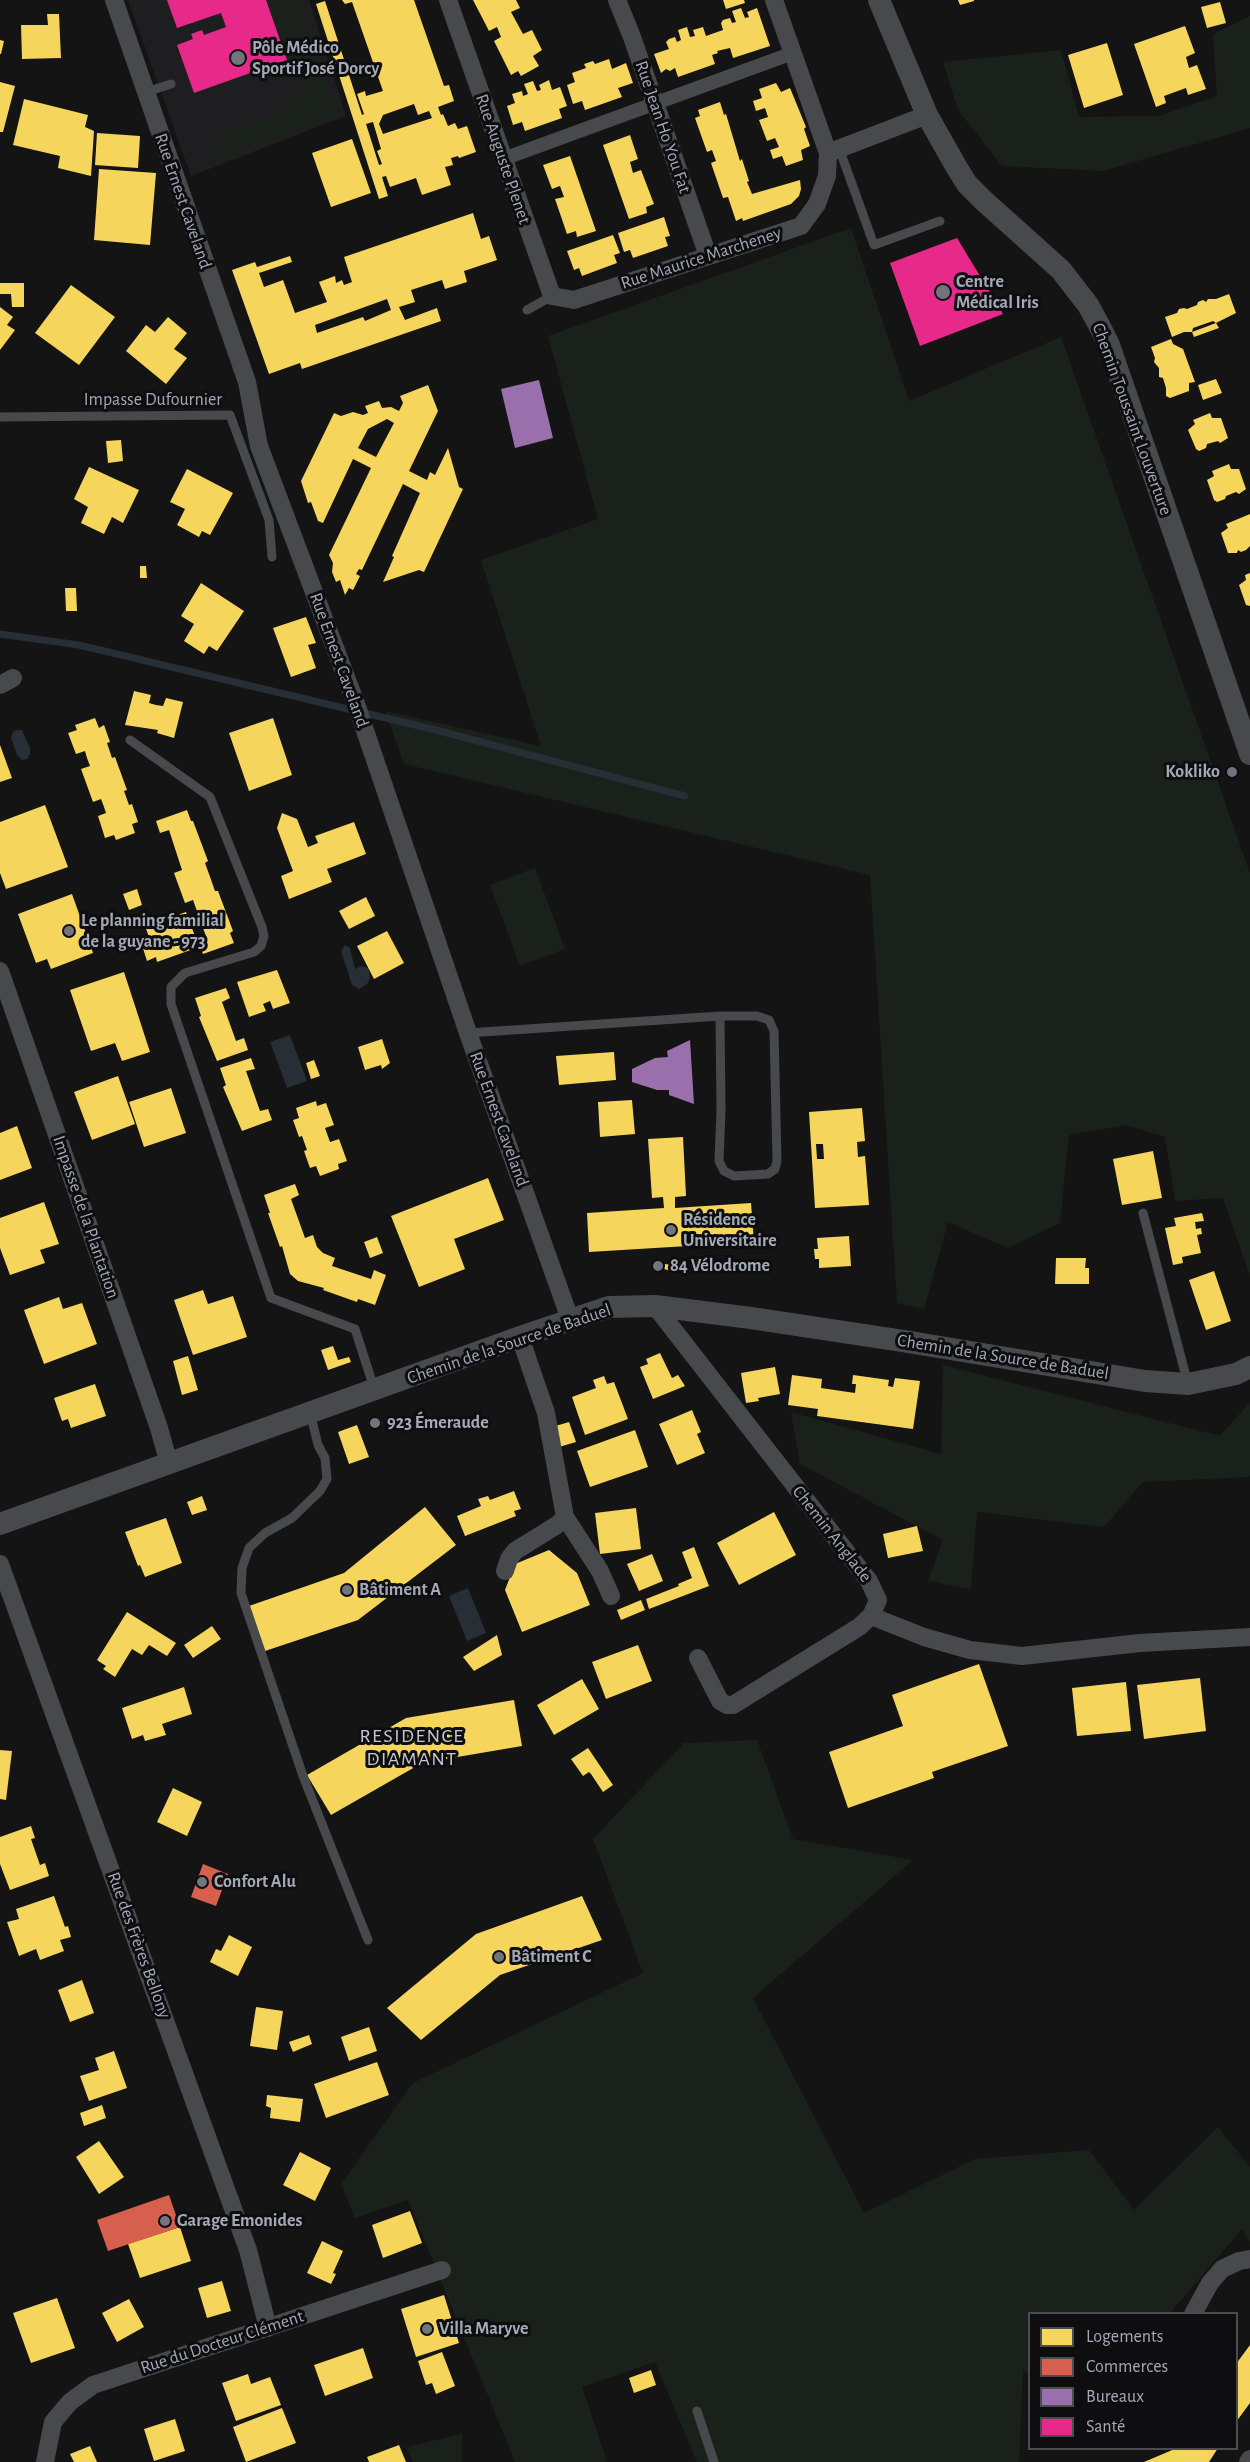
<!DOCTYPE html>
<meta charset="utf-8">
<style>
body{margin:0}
#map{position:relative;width:1250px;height:2462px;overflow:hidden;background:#141414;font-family:"Alegreya Sans",sans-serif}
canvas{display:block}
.legend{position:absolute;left:1028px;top:2312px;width:210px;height:138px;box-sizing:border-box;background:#0e0e10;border:2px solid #4a4c52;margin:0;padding:8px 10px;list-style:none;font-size:18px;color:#a4a9b6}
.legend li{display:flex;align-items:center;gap:12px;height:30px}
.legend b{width:30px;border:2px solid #4a4c52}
</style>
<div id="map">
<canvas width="1250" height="2462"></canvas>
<ul class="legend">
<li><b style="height:16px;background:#f6d55c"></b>Logements</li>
<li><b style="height:16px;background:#d6604d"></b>Commerces</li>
<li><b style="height:16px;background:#9970ab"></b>Bureaux</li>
<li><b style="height:16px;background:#e7298a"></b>Santé</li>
</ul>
</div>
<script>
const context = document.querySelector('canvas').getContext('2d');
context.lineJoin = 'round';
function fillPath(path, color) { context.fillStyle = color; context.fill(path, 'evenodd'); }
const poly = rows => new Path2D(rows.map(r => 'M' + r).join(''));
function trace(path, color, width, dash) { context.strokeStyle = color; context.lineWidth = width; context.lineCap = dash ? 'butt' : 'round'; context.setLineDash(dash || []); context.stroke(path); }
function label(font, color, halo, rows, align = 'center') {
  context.font = font + ' "Alegreya Sans",sans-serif'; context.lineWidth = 6; context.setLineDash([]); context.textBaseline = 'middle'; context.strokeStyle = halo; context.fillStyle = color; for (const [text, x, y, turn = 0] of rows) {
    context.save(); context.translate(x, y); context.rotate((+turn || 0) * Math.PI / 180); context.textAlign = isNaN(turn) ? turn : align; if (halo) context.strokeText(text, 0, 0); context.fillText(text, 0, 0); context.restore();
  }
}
fillPath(poly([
 [128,0,309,0,346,116,191,176]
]), '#1e1e20');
fillPath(poly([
 [269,0,299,0,336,116,221,160,213,137,289,109,276,100,308,89,303,70,293,73],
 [1250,16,1250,128,1103,171,1002,166,958,110,943,62,1061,50,1079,117,1159,116,1217,96,1213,34],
 [851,228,909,401,1061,337,1250,873,1250,1276,1223,1198,1175,1201,1165,1137,1126,1125,1069,1135,1060,1223,1008,1248,948,1222,924,1309,897,1303,870,875,404,764,385,711,541,746,481,560,598,519,548,336],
 [535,868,565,949,520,966,490,885],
 [943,1365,1220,1436,1250,1402,1250,1476,1249,1477,1143,1482,1104,1527,977,1512,971,1589,928,1581,943,1540,800,1464,791,1412,941,1454],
 [757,1740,793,1839,913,1860,753,1998,864,2213,975,2159,1089,2150,1134,2210,1218,2127,1250,2167,1250,2242,1242,2229,1170,2313,1030,2314,1029,2374,1023,2370,1019,2462,697,2462,655,2362,582,2387,607,2462,515,2462,408,2200,355,2218,341,2184,413,2083,643,1973,593,1839,684,1743],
 [462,2434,462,2462,413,2462,406,2447]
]), '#1a211b');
fillPath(poly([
 [17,730,22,730,30,748,30,754,27,759,22,760,17,755,11,738,13,732],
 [345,945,350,948,355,969,361,966,368,968,369,971,370,978,367,984,359,989,352,985,341,951],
 [290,1035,307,1081,287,1088,270,1042],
 [468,1588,486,1633,467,1641,449,1596]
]), '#272e36');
fillPath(poly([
 [342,0,414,0,444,86,449,85,454,101,438,107,441,115,443,114,448,126,455,123,458,129,467,126,476,152,459,158,458,156,451,158,453,165,445,167,451,185,422,195,416,178,390,187,386,176,382,177,388,196,379,199,316,4,325,1,362,115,364,114,357,94,365,91,366,96,383,91,352,2,345,4],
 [414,104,418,115,429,111,432,118,383,134,379,124,383,115],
 [373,122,381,149,377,151,382,164,379,165,366,124],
 [473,0,516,0,520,8,511,12,523,34,532,30,542,50,533,56,539,66,521,76,518,71,511,75,494,41,501,37,497,27,489,31],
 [723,0,744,0,745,3,726,9],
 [958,0,974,0,974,1,960,5],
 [1220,2,1226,23,1207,28,1201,7],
 [741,8,745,18,749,17,747,12,757,8,770,46,733,58,730,48,717,51,718,53,712,55,715,64,678,77,675,68,670,71,666,69,661,73,654,54,669,49,666,42,669,39,675,37,677,42,681,40,678,30,687,27,690,37,695,36,693,30,703,27,706,36,723,30,721,23,723,20,730,18,732,23,736,22,732,11],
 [47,14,59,14,61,58,22,59,21,25,48,25],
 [1185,26,1195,53,1186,57,1189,68,1197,65,1206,89,1188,95,1186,88,1164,96,1166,103,1156,107,1134,44],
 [0,40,4,41,1,54,0,54],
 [1107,43,1123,95,1084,108,1068,55],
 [609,59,612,69,626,63,633,83,618,88,622,97,585,110,582,101,573,104,567,85,575,82,572,73,586,68,584,64,593,61,595,64],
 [549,80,552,90,560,87,567,106,559,109,562,118,525,131,522,122,513,125,507,106,515,103,512,94,522,91,523,96,528,94,524,84,533,81,537,91,541,90,539,85],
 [0,82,15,86,3,132,0,132],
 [776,83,781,92,790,88,806,127,804,129,810,146,801,150,803,160,786,166,782,156,773,159,770,150,779,147,775,138,767,141,759,120,768,117,765,108,756,111,753,101,762,98,759,89],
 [24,99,88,115,85,127,94,131,91,176,58,168,60,156,13,145],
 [720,102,724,115,726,114,740,161,742,159,749,181,747,182,752,194,800,180,801,189,799,196,791,204,743,221,742,218,736,221,728,197,723,198,711,163,716,161,712,150,707,152,695,118,700,116,698,110],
 [97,133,140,136,138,168,95,165],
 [630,135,638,159,630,162,633,173,641,170,654,204,646,207,647,213,629,219,603,145],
 [352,139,371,193,331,207,312,153],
 [570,156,596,231,577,237,576,231,567,234,555,199,564,197,560,186,552,189,543,165],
 [99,169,156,173,150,245,94,240],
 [473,213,481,239,489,236,497,260,464,271,467,282,445,289,442,280,411,290,415,302,399,307,405,320,437,308,441,321,302,369,300,363,269,374,232,270,255,262,257,267,290,256,292,262,259,273,264,287,283,280,295,313,327,302,319,282,335,276,336,283,342,280,344,285,352,282,344,257],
 [387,299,391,310,365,321,363,317,317,333,315,325],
 [664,217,670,236,665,237,668,246,633,258,630,250,624,252,618,233],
 [613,235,620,253,614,255,617,263,582,276,579,268,574,270,567,251],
 [0,283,24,283,24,307,12,307,11,294,0,294],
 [71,285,115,317,79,365,35,333],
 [1229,294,1236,313,1216,323,1219,328,1194,337,1192,332,1184,332,1172,337,1165,317,1177,313,1179,309,1184,308,1187,309,1197,305,1198,302,1203,300,1206,302,1208,299,1216,299],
 [1213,321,1216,323,1192,332,1193,328],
 [0,307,13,317,7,325,15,330,0,350],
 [168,317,187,333,174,349,187,358,166,384,126,351,146,325,155,332],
 [1171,339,1173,344,1183,349,1195,382,1189,383,1189,391,1170,398,1166,396,1166,388,1163,378,1159,377,1159,368,1154,362,1155,358,1151,347],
 [1216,379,1222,393,1203,400,1198,385],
 [428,385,438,411,409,471,427,480,430,472,435,475,448,448,459,487,463,489,424,572,419,570,383,582,394,557,392,556,420,493,403,484,362,570,359,569,356,574,360,576,353,590,349,588,345,595,340,580,336,582,332,572,333,563,329,555,371,468,353,459,323,523,318,521,311,502,308,503,301,481,334,413,341,416,353,412,363,415,368,413,365,406,379,401,382,408,391,407,399,411,403,403,400,396],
 [387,419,394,423,376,457,358,448,368,429],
 [1210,413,1212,418,1221,418,1228,438,1220,443,1218,441,1207,444,1206,448,1199,451,1196,449,1188,430,1195,424,1193,420],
 [121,440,123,461,108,463,106,441],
 [1229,464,1231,469,1239,469,1246,489,1239,494,1236,492,1226,496,1225,499,1217,502,1214,500,1207,480,1214,476,1212,471],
 [89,467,139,490,123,523,112,517,104,534,81,523,88,507,74,499],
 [187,469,233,493,210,535,202,531,199,537,177,525,185,509,170,502],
 [1250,514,1250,546,1246,550,1241,552,1238,550,1237,553,1228,553,1221,533,1228,528,1226,524],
 [140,566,146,566,147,578,140,578],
 [1250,573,1250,606,1246,605,1239,585,1246,580,1245,575],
 [201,583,244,611,217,651,209,646,204,654,184,641,194,624,181,616],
 [65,588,76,588,77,611,66,611],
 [306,617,316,643,308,645,316,668,291,677,273,628],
 [134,691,151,695,149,703,156,705,163,706,166,698,183,702,174,738,157,733,158,730,125,725],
 [95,718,99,728,104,725,110,742,107,743,112,758,115,757,127,790,124,791,129,805,132,804,138,822,132,824,135,833,116,840,114,835,105,838,98,816,106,813,104,807,101,799,93,802,81,769,90,766,87,758,85,751,76,754,68,733,77,730,75,725],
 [273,718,292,775,249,791,229,733],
 [0,745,12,778,0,782],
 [45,805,68,867,6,889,0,873,0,822],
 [187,810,191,821,193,821,208,861,205,863,209,874,215,891,218,891,233,931,230,933,234,943,203,954,199,943,207,939,193,900,185,903,174,873,182,870,169,830,160,833,156,821],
 [282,813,297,819,308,847,318,843,315,836,354,822,366,854,327,869,332,882,289,899,281,876,293,871,277,828],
 [137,889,142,905,129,910,123,894],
 [72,894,93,953,51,969,47,959,36,963,18,914],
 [366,897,375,916,349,929,339,911],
 [186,912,199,947,157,962,156,957,147,961,140,939,149,937,145,926,162,921,165,928,172,926,169,918],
 [387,931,404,963,374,979,357,946],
 [277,970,290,1003,273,1009,270,1001,263,1004,266,1011,249,1017,237,982],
 [124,972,150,1052,122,1061,115,1043,91,1051,70,990],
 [226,988,230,998,222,1002,236,1041,244,1038,248,1050,217,1061,199,1017,201,1016,195,998],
 [382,1039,390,1063,382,1069,381,1065,365,1070,358,1047],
 [614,1052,616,1080,559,1085,556,1056],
 [251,1058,255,1069,246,1071,260,1111,268,1109,272,1120,242,1131,223,1087,226,1085,220,1068],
 [314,1060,320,1076,311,1079,306,1063],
 [118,1076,135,1124,92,1140,74,1092],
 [171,1088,186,1133,144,1147,129,1102],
 [632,1100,635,1134,600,1137,598,1102],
 [316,1101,317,1106,326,1103,334,1125,325,1128,330,1142,339,1139,347,1161,338,1164,339,1169,320,1176,316,1166,310,1168,304,1151,307,1150,302,1136,299,1137,293,1120,299,1118,296,1108],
 [862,1108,865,1141,857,1142,858,1157,865,1156,869,1205,815,1208,809,1112],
 [816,1144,823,1144,824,1159,817,1159],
 [17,1126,32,1168,0,1180,0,1133],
 [683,1137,686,1196,675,1197,675,1208,751,1203,754,1242,589,1252,587,1213,664,1208,663,1197,652,1198,648,1139],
 [1153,1151,1162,1198,1122,1205,1113,1159],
 [488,1178,504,1220,454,1239,465,1269,419,1287,391,1216],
 [295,1184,299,1195,291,1199,305,1238,313,1235,317,1247,323,1253,335,1258,332,1266,371,1279,374,1270,386,1275,375,1305,358,1299,357,1302,323,1290,324,1288,298,1281,290,1274,282,1246,280,1247,268,1213,270,1213,264,1195],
 [44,1202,59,1244,40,1250,45,1263,10,1275,0,1248,0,1218],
 [1202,1213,1204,1221,1195,1222,1196,1229,1201,1228,1202,1234,1197,1235,1201,1253,1182,1257,1183,1263,1173,1265,1165,1228,1176,1226,1174,1218],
 [849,1236,851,1266,819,1268,819,1259,815,1259,814,1249,818,1249,817,1238],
 [377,1237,383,1253,370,1258,364,1242],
 [1056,1258,1086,1258,1085,1268,1089,1268,1089,1284,1055,1284],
 [654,1262,663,1263,662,1269,653,1268],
 [665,1264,671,1265,671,1271,664,1269],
 [1214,1271,1231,1321,1206,1330,1189,1280],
 [203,1290,208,1304,233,1296,247,1337,193,1355,174,1300],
 [59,1297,63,1309,82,1303,97,1344,44,1364,24,1310],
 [333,1346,338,1360,349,1357,351,1362,328,1370,321,1350],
 [660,1353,672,1378,678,1375,685,1386,653,1399,640,1367,648,1364,646,1359],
 [188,1356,198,1390,182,1395,173,1361],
 [775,1367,780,1394,758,1398,759,1401,746,1403,741,1373],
 [792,1375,822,1379,821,1388,855,1393,856,1384,852,1384,853,1375,889,1380,888,1386,893,1387,895,1378,920,1381,913,1429,817,1416,818,1409,788,1405],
 [604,1376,607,1384,614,1382,628,1419,585,1435,572,1397,596,1388,593,1380],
 [95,1384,106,1416,71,1428,68,1419,62,1421,54,1398],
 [692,1410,701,1432,697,1434,705,1453,677,1465,659,1424],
 [380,1418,382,1424,370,1428,368,1422],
 [569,1422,576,1442,559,1447,552,1427],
 [357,1425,369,1457,349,1464,338,1432],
 [635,1430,648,1467,590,1487,577,1451],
 [514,1491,521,1509,514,1511,516,1516,465,1536,457,1516,481,1506,478,1499,488,1496,490,1500],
 [202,1496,207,1510,192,1515,187,1502],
 [425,1507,456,1545,358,1620,265,1651,249,1606,344,1573],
 [636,1508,641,1549,600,1554,595,1513],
 [774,1512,796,1555,739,1585,717,1543],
 [166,1518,182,1563,145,1577,140,1565,138,1566,125,1532],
 [917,1526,923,1551,888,1558,883,1534],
 [694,1547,709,1586,649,1609,646,1599,679,1586,678,1584,692,1578,682,1552],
 [549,1550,577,1573,590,1605,522,1632,505,1590,515,1564],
 [652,1554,663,1581,639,1591,627,1564],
 [641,1600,645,1610,621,1620,617,1610],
 [127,1612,176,1643,167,1656,149,1645,142,1655,132,1649,115,1677,103,1669,106,1666,97,1660],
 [212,1626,221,1639,193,1658,184,1645],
 [497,1635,502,1655,474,1671,463,1657],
 [638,1645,652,1681,606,1699,592,1662],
 [979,1664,1008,1746,932,1772,934,1778,848,1808,829,1752,903,1726,892,1695],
 [1200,1678,1206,1731,1144,1739,1137,1685],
 [582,1679,599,1709,554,1735,537,1705],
 [1126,1682,1131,1731,1077,1736,1072,1688],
 [184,1687,192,1714,162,1724,166,1735,145,1741,143,1735,132,1739,122,1708],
 [514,1700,522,1746,422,1763,331,1815,307,1775,406,1718],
 [588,1748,613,1785,603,1792,591,1774,589,1772,583,1776,571,1759],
 [0,1750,12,1751,6,1800,0,1799],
 [173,1788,202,1802,187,1836,157,1822],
 [31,1826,35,1838,31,1839,40,1865,45,1863,49,1876,10,1890,0,1864,0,1837],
 [54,1896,65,1927,68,1926,71,1937,60,1940,64,1951,40,1960,36,1949,19,1956,7,1922,19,1919,16,1909],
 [582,1896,602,1940,500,1975,421,2040,387,2008,476,1934],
 [229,1935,252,1947,238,1976,210,1962,216,1949,221,1951],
 [82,1980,94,2013,70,2022,58,1990],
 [256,2007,283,2011,277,2050,250,2046],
 [369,2027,377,2051,349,2061,341,2037],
 [309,2035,312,2044,293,2052,289,2042],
 [114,2051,127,2088,89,2101,80,2076,99,2070,95,2058],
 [377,2062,389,2095,326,2118,314,2084],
 [267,2095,303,2099,300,2122,270,2118,271,2108,266,2106],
 [102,2105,106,2118,84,2126,80,2113],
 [99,2141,124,2177,99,2194,76,2157],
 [300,2152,331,2168,315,2201,283,2185],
 [410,2211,422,2243,383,2258,372,2225],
 [180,2227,191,2261,140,2278,128,2244],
 [322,2241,343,2251,333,2273,336,2274,331,2284,307,2273],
 [222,2281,231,2311,207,2318,198,2288],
 [444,2295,459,2343,416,2357,401,2309],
 [57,2298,75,2348,31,2363,13,2313],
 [129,2299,144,2327,117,2342,102,2313],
 [1250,2345,1250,2403,1236,2422,1236,2364],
 [363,2348,373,2378,325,2396,314,2365],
 [442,2352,455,2386,436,2394,432,2383,426,2385,418,2361],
 [651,2370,656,2385,634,2393,629,2378],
 [248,2374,251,2384,270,2377,281,2405,236,2421,222,2383],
 [282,2408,296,2443,246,2462,233,2427],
 [175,2419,185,2451,154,2461,144,2429],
 [399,2445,406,2462,369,2462,367,2457],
 [90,2446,97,2462,74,2462,70,2454],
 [1177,2448,1218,2448,1209,2462,1144,2462]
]), '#f6d55c');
fillPath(poly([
 [203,1864,228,1874,216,1906,191,1897],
 [169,2195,180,2227,108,2251,97,2220]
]), '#d6604d');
fillPath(poly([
 [539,380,553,438,515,448,501,389],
 [690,1040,694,1104,669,1095,669,1090,657,1090,632,1082,632,1069,655,1058,668,1057,667,1051]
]), '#9970ab');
fillPath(poly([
 [167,0,266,0,287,60,194,93,177,45,193,39,191,34,202,30,204,35,226,27,221,13,177,28],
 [957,238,1003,314,920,346,890,263]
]), '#e7298a');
trace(poly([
 [0,634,79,645,436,730,685,796]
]), '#272e36', 7);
trace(poly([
 [146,92,171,84],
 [839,148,874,245,940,221],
 [527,310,552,296],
 [0,417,230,415,269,520,272,557],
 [130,740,210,797,262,927,264,936,261,946,254,952,185,973,171,987,171,1004,271,1298,355,1329,374,1388],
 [468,1033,720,1016,757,1016,769,1020,774,1031,777,1161,775,1169,768,1174,734,1176,724,1171,719,1161,721,1110,720,1016],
 [1143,1213,1188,1384],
 [310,1412,318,1445,325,1458,327,1479,320,1491,292,1518,265,1533,249,1548,242,1568,241,1593,303,1776,368,1940],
 [697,2411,714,2462]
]), '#48494d', 9);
trace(poly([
 [503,159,793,53]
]), '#48494d', 14);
trace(poly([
 [114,0,247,382,259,446,355,701,468,1033,570,1319],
 [448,0,552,296,574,300,801,226,817,204,827,176,828,153,774,0],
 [617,0,632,37,708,256],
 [828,153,927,115],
 [0,685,13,678],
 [0,971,159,1428,169,1464],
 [655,1306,869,1581,878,1600,871,1616,859,1627,733,1705,727,1705,720,1701,698,1658],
 [565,1517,600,1571,611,1596],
 [0,1564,248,2250,268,2328],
 [505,1571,509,1559,515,1551,557,1525,565,1517,546,1413,520,1337],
 [871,1616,924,1637,970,1650,1022,1656,1140,1643,1250,1637],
 [1193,2314,1210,2283,1222,2269,1239,2261,1250,2259],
 [45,2462,53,2422,70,2402,93,2385,442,2270],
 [1248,2462,1250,2459]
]), '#48494d', 18);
trace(poly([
 [879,0,927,115,957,168,967,184,984,201,1061,270,1088,305,1099,325,1109,345,1250,754],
 [0,1524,520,1337,609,1307,655,1306,751,1318,903,1341,1145,1381,1188,1384,1236,1374,1250,1367]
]), '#48494d', 22);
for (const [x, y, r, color] of [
 [238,58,8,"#72757d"],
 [943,292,8,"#72757d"],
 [1232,772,6,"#72757d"],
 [69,931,6,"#72757d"],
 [671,1230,6,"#72757d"],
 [658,1266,6,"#72757d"],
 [375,1423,6,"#72757d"],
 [347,1590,6,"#72757d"],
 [202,1882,6,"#72757d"],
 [499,1957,6,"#72757d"],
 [165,2221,6,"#72757d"],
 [427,2329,6,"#72757d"]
]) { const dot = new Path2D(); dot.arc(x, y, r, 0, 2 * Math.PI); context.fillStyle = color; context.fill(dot); trace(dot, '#0e0e10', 2); }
label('bold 18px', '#a4a9b6', '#0e0e10', [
 ["Pôle Médico",252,48],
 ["Sportif José Dorcy",252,69],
 ["Centre",956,282],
 ["Médical Iris",956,303],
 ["Kokliko",1220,772,"right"],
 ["Le planning familial",81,921],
 ["de la guyane - 973",81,942],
 ["Résidence",683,1220],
 ["Universitaire",683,1241],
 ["84 Vélodrome",670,1266],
 ["923 Émeraude",387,1423],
 ["Bâtiment A",359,1590],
 ["Confort Alu",214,1882],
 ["Bâtiment C",511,1957],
 ["Garage Emonides",177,2221],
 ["Villa Maryve",439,2329]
], 'left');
label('18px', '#a4a9b6', '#0e0e10', [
 ["Rue Jean Ho You Fat",663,127,71],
 ["Rue Auguste Plenet",503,159,71],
 ["Rue Ernest Caveland",183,201,71],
 ["Rue Maurice Marcheney",701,258,-18],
 ["Impasse Dufournier",153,400],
 ["Chemin Toussaint Louverture",1132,419,70],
 ["Rue Ernest Caveland",339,660,70],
 ["Rue Ernest Caveland",499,1119,70],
 ["Impasse de la Plantation",86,1217,71],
 ["Chemin de la Source de Baduel",509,1344,-19],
 ["Chemin de la Source de Baduel",1003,1357,9],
 ["Chemin Anglade",832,1534,52],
 ["Rue des Frères Bellony",139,1945,70],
 ["Rue du Docteur Clément",222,2342,-18]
]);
context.letterSpacing = '1.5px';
label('20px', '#c5c8d2', '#0e0e10', [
 ["RESIDENCE",412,1736],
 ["DIAMANT",412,1759]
]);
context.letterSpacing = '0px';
</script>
